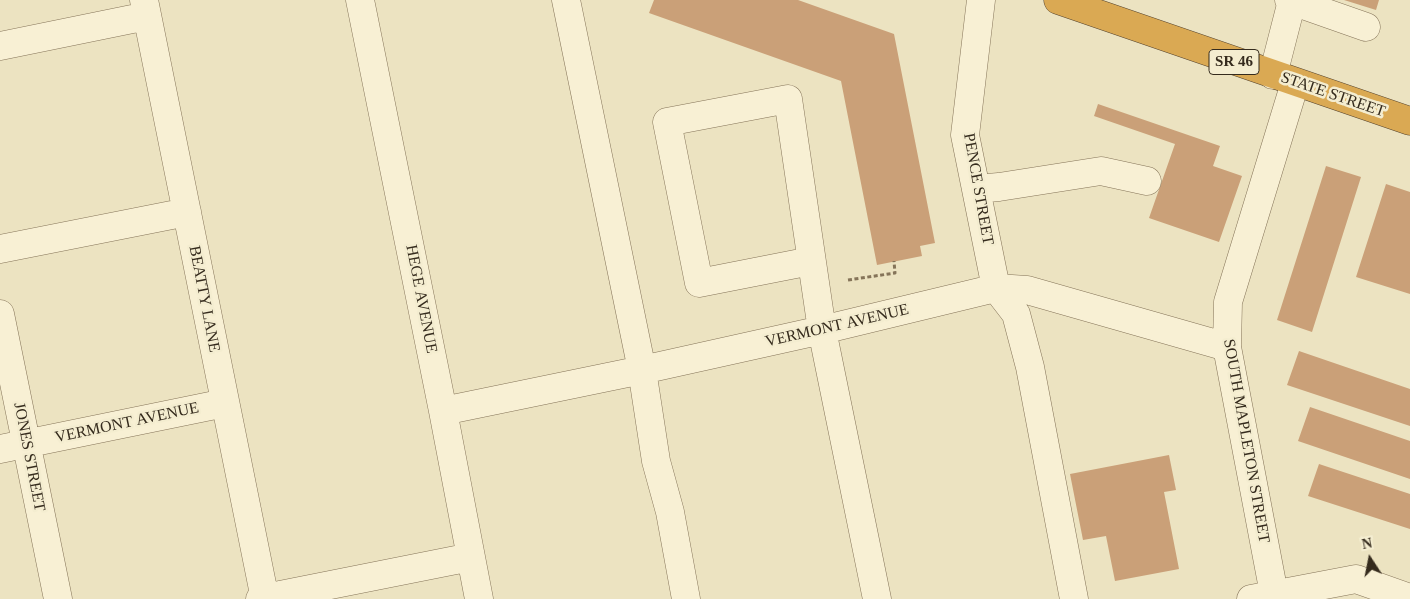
<!DOCTYPE html>
<style>
body{margin:0}
#map{position:relative;width:1410px;height:599px;overflow:hidden;background:#ece3c1;font-family:Georgia,serif}
canvas{display:block}
.north{position:absolute;left:1345px;top:534px;width:50px;height:50px;-webkit-text-stroke:4px #f4edd0;paint-order:stroke;rotate:349deg;font-size:14px;font-weight:700;line-height:20px;text-align:center;color:#352b1d}
.north::after{content:'';display:block;margin:auto;width:18px;height:22px;background:#352b1d;clip-path:polygon(50% 0,100% 100%,50% 72%,0 100%)}
</style>
<div id="map">
<canvas width="1410" height="599"></canvas>
<div class="north">N</div>
</div>
<script>
const context = document.querySelector('canvas').getContext('2d');
context.lineJoin = 'round';
function fillPath(path, color) { context.fillStyle = color; context.fill(path, 'evenodd'); }
const poly = rows => new Path2D(rows.map(r => 'M' + r).join(''));
function trace(path, color, width, dash) { context.strokeStyle = color; context.lineWidth = width; context.lineCap = dash ? 'butt' : 'round'; context.setLineDash(dash || []); context.stroke(path); }
function label(font, color, halo, rows, align = 'center') {
  context.font = font + ' Georgia,serif'; context.lineWidth = 5; context.setLineDash([]); context.textBaseline = 'middle'; context.strokeStyle = halo; context.fillStyle = color; for (const [text, x, y, turn = 0] of rows) {
    context.save(); context.translate(x, y); context.rotate((+turn || 0) * Math.PI / 180); context.textAlign = isNaN(turn) ? turn : align; if (halo) context.strokeText(text, 0, 0); context.fillText(text, 0, 0); context.restore();
  }
}
fillPath(poly([
 [654,0,798,0,894,34,935,243,920,246,922,256,877,265,841,81,649,13],
 [1344,0,1379,0,1376,10],
 [1098,104,1220,146,1213,166,1242,176,1219,242,1149,218,1175,144,1094,116],
 [1326,166,1361,177,1312,332,1277,320],
 [1386,184,1410,192,1410,294,1356,277],
 [1299,351,1410,389,1410,426,1287,385],
 [1310,407,1410,441,1410,479,1298,441],
 [1169,455,1176,490,1164,492,1179,569,1115,581,1106,536,1083,540,1070,474],
 [1319,464,1410,494,1410,529,1308,496]
]), '#caa078');
const minor = poly([
 [144,0,265,599],
 [360,0,443,411,479,599],
 [566,0,642,370,656,461,670,512,686,599],
 [981,0,965,135,996,288,1016,314,1030,367,1074,599],
 [1292,1,1366,27],
 [0,46,147,16],
 [1273,75,1292,1,1289,0],
 [976,189,999,187,1101,171,1147,181],
 [0,249,187,212],
 [811,261,699,283,667,122,788,99,822,330,877,599],
 [0,314,58,599],
 [443,411,642,370,822,330,996,288,1027,290,1227,347],
 [0,449,225,403],
 [260,599,471,557],
 [1251,599,1356,579,1410,598],
 [1275,599,1227,347,1228,302,1295,83]
]);
const highway = poly([
 [1058,0,1410,121]
]);
trace(minor, '#857459', 29);
trace(highway, '#53422e', 29);
trace(poly([
 [848,280,895,273,894,261]
]), '#857459', 3, [4, 2.5]);
trace(minor, '#f8f0d4', 28);
trace(highway, '#daa953', 28);
for (const [x, y, w] of [
 [1234,62,50]
]) { const box = new Path2D(); box.roundRect(x - w / 2, y - 12.5, w, 25, 4); context.fillStyle = '#f4edd0'; context.fill(box); trace(box, '#352b1d', 1); }
label('bold 15px', '#352b1d', null, [
 ["SR 46",1234,62]
]);
label('16px', '#352b1d', '#f4edd0', [
 ["STATE STREET",1333,95,19],
 ["PENCE STREET",978,189,80],
 ["BEATTY LANE",204,299,79],
 ["HEGE AVENUE",421,299,79],
 ["VERMONT AVENUE",837,326,-13],
 ["VERMONT AVENUE",127,423,-12],
 ["SOUTH MAPLETON STREET",1246,441,80],
 ["JONES STREET",29,457,79]
]);
</script>
